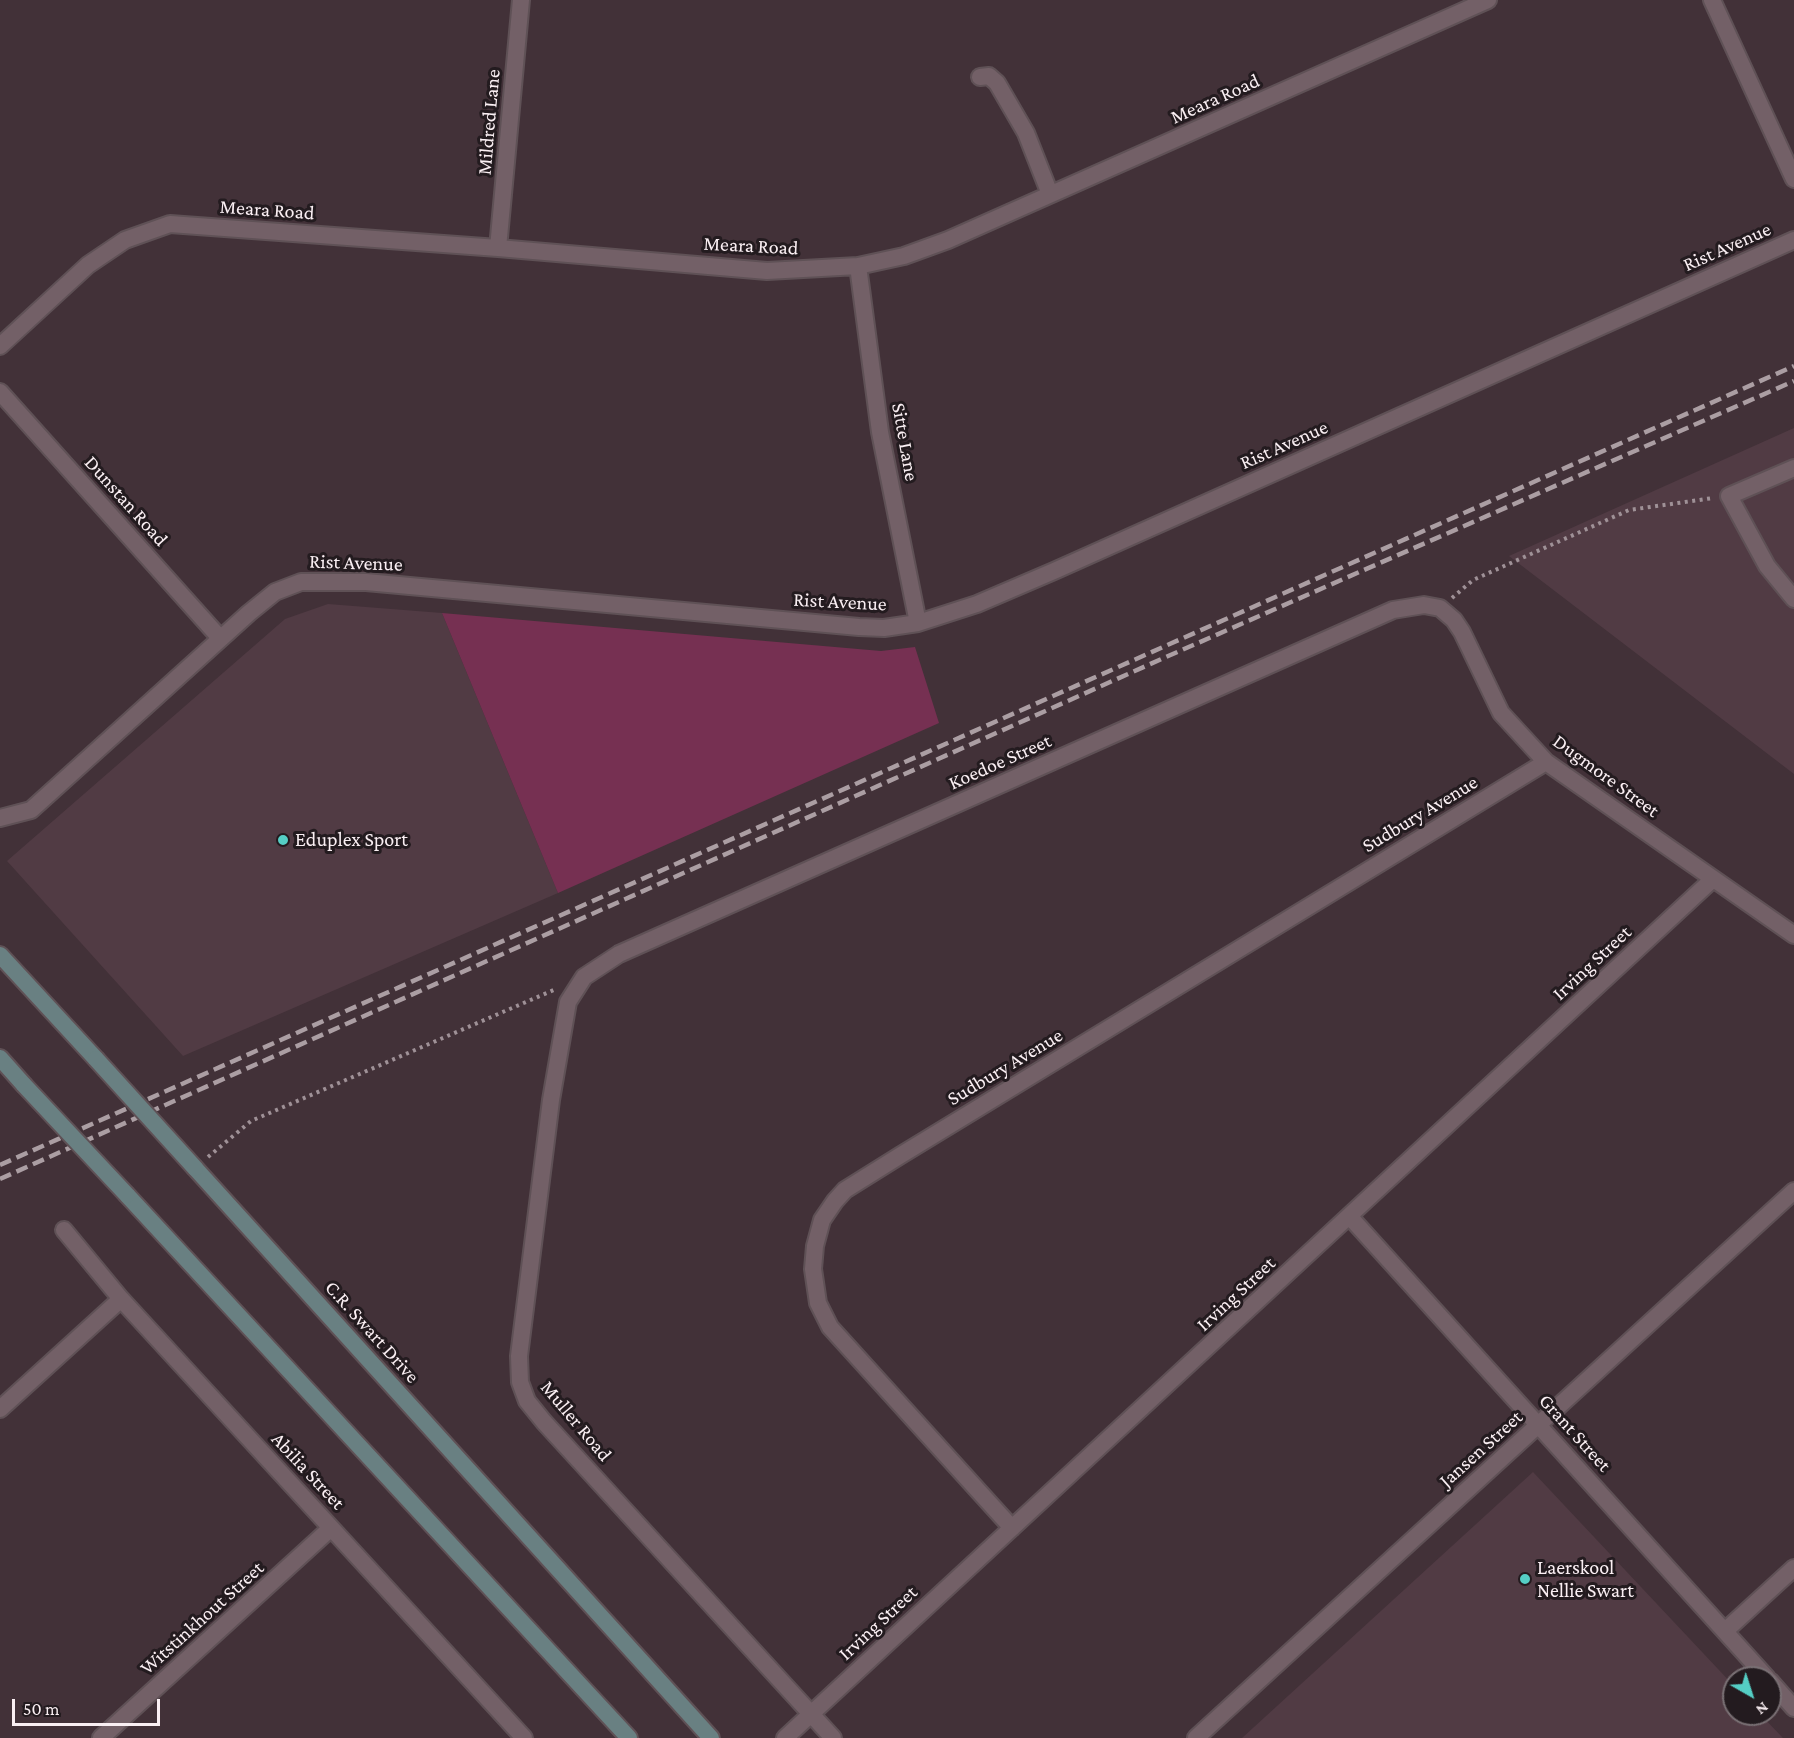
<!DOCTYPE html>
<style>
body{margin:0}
#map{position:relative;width:1794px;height:1738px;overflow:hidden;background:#423138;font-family:"Crimson Pro",serif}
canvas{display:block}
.north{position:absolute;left:1722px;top:1666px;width:60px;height:60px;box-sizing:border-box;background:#231b1f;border:2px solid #797074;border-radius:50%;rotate:141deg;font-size:16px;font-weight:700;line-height:24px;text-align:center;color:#faeff3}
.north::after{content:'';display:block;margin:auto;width:21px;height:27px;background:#55cec5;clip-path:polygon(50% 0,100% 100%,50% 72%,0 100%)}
.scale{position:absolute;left:12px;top:1699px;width:148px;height:27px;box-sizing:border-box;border:3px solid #faeff3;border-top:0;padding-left:8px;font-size:18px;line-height:21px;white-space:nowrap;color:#faeff3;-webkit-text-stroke:4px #231b1f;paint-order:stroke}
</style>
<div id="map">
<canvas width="1794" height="1738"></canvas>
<div class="north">N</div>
<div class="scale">50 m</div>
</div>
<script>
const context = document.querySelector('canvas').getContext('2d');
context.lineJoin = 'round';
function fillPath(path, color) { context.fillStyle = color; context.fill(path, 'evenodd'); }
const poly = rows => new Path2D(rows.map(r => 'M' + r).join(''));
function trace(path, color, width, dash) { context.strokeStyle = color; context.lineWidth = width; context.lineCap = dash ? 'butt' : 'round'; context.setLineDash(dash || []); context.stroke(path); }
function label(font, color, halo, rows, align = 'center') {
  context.font = font + ' "Crimson Pro",serif'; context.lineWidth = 6; context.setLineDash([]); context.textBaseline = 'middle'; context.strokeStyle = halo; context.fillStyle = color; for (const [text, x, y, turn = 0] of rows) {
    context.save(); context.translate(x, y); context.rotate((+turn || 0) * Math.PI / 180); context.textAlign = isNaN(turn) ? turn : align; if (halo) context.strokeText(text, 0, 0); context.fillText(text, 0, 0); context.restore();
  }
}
fillPath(poly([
 [1794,428,1794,774,1509,556],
 [328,604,442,613,558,893,183,1056,7,861,285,619],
 [1533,1472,1734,1686,1734,1714,1760,1714,1783,1738,1242,1738]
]), '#513b44');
fillPath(poly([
 [442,613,881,651,915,647,939,723,558,893]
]), '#763052');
const minor = poly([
 [1712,0,1794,179],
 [980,77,989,76,997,83,1026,133,1050,194],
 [498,248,521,0],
 [858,266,880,432,918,623],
 [0,346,88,265,125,240,170,224,498,248,767,271,858,266,904,256,948,240,1488,0],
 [0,392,220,638],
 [1794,468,1729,496,1767,566,1794,599],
 [0,818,31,810,249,613,275,592,301,582,366,582,859,627,884,628,918,623,977,604,1054,571,1794,240],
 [1350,1217,1767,1678],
 [64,1230,121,1299,524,1738],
 [0,1409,121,1299],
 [1012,1528,830,1327,818,1303,813,1269,815,1246,822,1220,835,1201,845,1190,901,1155,1546,762],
 [1725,1631,1794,1568],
 [1770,1681,1794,1708],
 [101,1738,331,1528],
 [785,1738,1713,879],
 [833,1738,544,1422,527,1401,520,1382,519,1356,551,1100,568,1002,584,977,619,954,1393,610,1424,605,1440,608,1454,620,1462,632,1501,713,1546,762,1794,935],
 [1196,1738,1794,1191]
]);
const secondary = poly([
 [0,955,96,1059],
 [0,1058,24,1085],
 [195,1168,711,1738],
 [127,1195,629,1738]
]);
trace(minor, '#5f5156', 20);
trace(secondary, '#5f5156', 20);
trace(poly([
 [1452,598,1473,580,1629,510,1713,498],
 [208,1157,251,1121,556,989]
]), '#9f9197', 4, [3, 4.5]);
trace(minor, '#736067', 16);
trace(secondary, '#698082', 16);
trace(poly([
 [0,1165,1794,366],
 [0,1179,1166,657,1794,381]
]), '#ab9ea3', 4.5, [12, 6]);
const secondaryBridge = poly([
 [96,1059,195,1168],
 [24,1085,127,1195]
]);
trace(secondaryBridge, '#5f5156', 20, []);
trace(secondaryBridge, '#698082', 16);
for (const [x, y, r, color] of [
 [283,840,6,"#55cec5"],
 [1525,1579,6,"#55cec5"]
]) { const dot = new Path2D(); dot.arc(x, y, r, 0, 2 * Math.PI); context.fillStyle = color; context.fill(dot); trace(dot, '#231b1f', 2); }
label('20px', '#faeff3', '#231b1f', [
 ["Meara Road",1215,99,-24],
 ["Mildred Lane",489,122,-85],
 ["Meara Road",267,210,4],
 ["Meara Road",751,246,3],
 ["Rist Avenue",1727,247,-24],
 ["Sitte Lane",905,442,80],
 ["Rist Avenue",1284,445,-24],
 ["Dunstan Road",126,501,48],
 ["Rist Avenue",356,563,2],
 ["Rist Avenue",840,602,3],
 ["Koedoe Street",1000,762,-24],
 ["Dugmore Street",1606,776,36],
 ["Sudbury Avenue",1420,814,-31],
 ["Irving Street",1592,963,-43],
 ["Sudbury Avenue",1005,1067,-31],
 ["Irving Street",1236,1294,-43],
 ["C.R. Swart Drive",372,1332,48],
 ["Muller Road",576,1421,50],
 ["Grant Street",1575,1433,48],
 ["Jansen Street",1481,1449,-42],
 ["Abilia Street",308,1471,47],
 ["Witstinkhout Street",202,1618,-42],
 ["Irving Street",878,1623,-43]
]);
label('20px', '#faeff3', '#231b1f', [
 ["Eduplex Sport",295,840],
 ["Laerskool",1537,1568],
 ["Nellie Swart",1537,1591]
], 'left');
</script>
